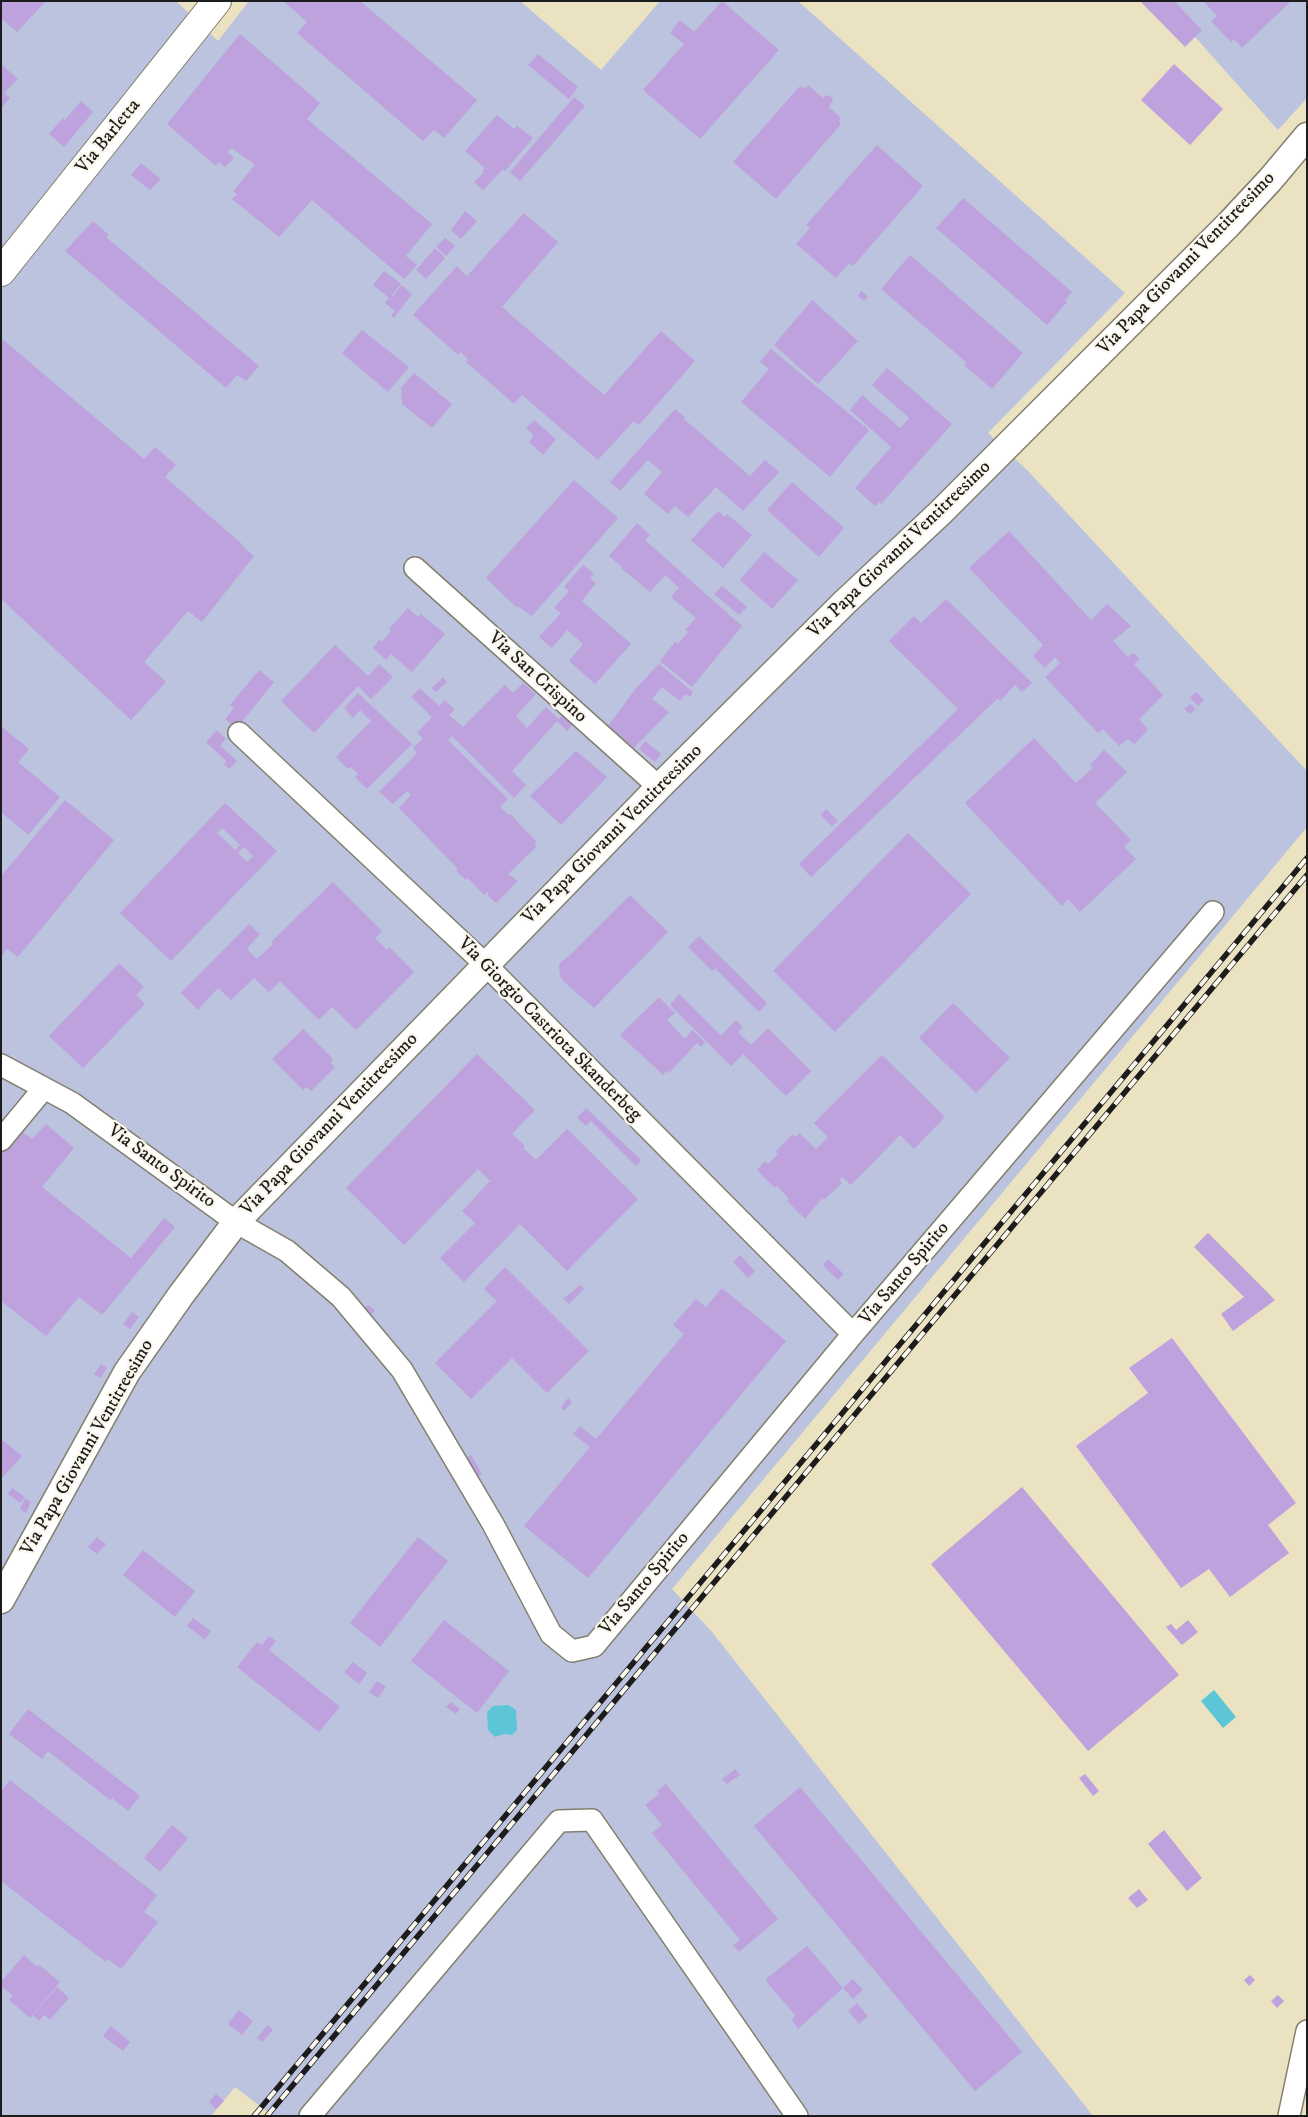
<!DOCTYPE html>
<style>
body{margin:0}
#map{position:relative;width:1308px;height:2117px;overflow:hidden;background:#eae2c0;font-family:"IM FELL DW Pica",serif}
canvas{display:block}
.frame{position:absolute;inset:0;border:2px solid #1c1c1c;pointer-events:none}
</style>
<div id="map">
<canvas width="1308" height="2117"></canvas>
<div class="frame"></div>
</div>
<script>
const context = document.querySelector('canvas').getContext('2d');
context.lineJoin = 'round';
function fillPath(path, color) { context.fillStyle = color; context.fill(path, 'evenodd'); }
const poly = rows => new Path2D(rows.map(r => 'M' + r).join(''));
function trace(path, color, width, dash) { context.strokeStyle = color; context.lineWidth = width; context.lineCap = dash ? 'butt' : 'round'; context.setLineDash(dash || []); context.stroke(path); }
function label(font, color, halo, rows, align = 'center') {
  context.font = font + ' "IM FELL DW Pica",serif'; context.lineWidth = 4.5; context.setLineDash([]); context.textBaseline = 'middle'; context.strokeStyle = halo; context.fillStyle = color; for (const [text, x, y, turn = 0] of rows) {
    context.save(); context.translate(x, y); context.rotate((+turn || 0) * Math.PI / 180); context.textAlign = isNaN(turn) ? turn : align; if (halo) context.strokeText(text, 0, 0); context.fillText(text, 0, 0); context.restore();
  }
}
fillPath(poly([
 [1,1,176,1,218,41,249,1,520,1,601,70,660,1,798,1,1125,293,988,433,1028,471,1307,771,1307,827,672,1589,712,1632,1093,2116,273,2116,235,2087,211,2116,1,2116],
 [1163,1,1307,1,1307,98,1278,130]
]), '#bcc3de');
fillPath(poly([
 [1214,1690,1236,1717,1223,1728,1201,1701],
 [508,1705,516,1710,517,1730,512,1735,504,1734,495,1737,488,1730,487,1712,493,1706]
]), '#5cc6d7');
fillPath(poly([
 [1,1,46,1,17,32,1,18],
 [283,1,360,1,477,100,444,138,434,130,423,141,297,33,307,22],
 [722,1,779,50,700,139,643,90,684,44,670,33,680,20,694,32],
 [1140,1,1174,1,1202,30,1185,47],
 [1203,1,1291,1,1242,48,1234,39,1231,42,1211,21,1217,16],
 [240,34,320,103,307,119,432,224,406,256,417,265,404,279,312,200,279,237,232,199,237,194,233,191,255,165,232,148,227,152,234,158,225,167,219,162,216,166,167,124],
 [538,54,578,87,569,99,528,65],
 [1,64,18,79,4,93,10,98,1,108],
 [1174,64,1223,109,1190,145,1141,100],
 [808,85,823,98,826,95,832,97,833,99,829,107,841,118,839,121,841,124,776,199,733,162,799,87,806,88],
 [574,97,585,106,520,181,510,172],
 [81,101,93,112,64,147,49,134,63,118,65,120],
 [497,115,514,129,517,126,533,138,505,171,503,169,483,190,474,182,484,172,482,171,485,168,465,151],
 [877,145,923,186,853,266,849,263,836,278,796,244,810,228,806,225],
 [141,163,161,179,150,190,131,175],
 [963,198,1072,292,1065,300,1067,302,1047,325,936,228],
 [465,211,477,221,461,239,451,230],
 [524,213,558,242,502,307,604,395,661,331,695,361,639,425,634,421,598,460,522,395,514,404,466,362,468,359,461,352,458,355,413,315,457,266,467,276],
 [93,221,109,235,106,237,259,366,246,381,237,375,226,388,65,251],
 [445,238,455,246,446,256,436,247],
 [435,248,445,258,426,279,416,270],
 [910,255,1023,353,992,389,964,365,966,362,881,289],
 [384,271,401,284,392,295,393,296,402,285,412,294,394,318,391,315,395,311,385,303,389,298,373,285],
 [861,291,868,296,864,301,858,296],
 [812,300,858,341,818,384,774,345],
 [362,330,409,367,388,392,342,353],
 [1,338,144,459,155,447,176,465,165,477,243,545,242,546,254,556,202,622,188,611,144,662,166,682,131,720,1,599],
 [771,349,869,430,830,477,741,402,769,369,760,362],
 [887,368,952,424,881,504,880,502,875,506,855,488,891,447,850,410,862,395,900,428,909,418,872,385],
 [414,373,452,404,432,428,402,404,401,388],
 [675,409,685,417,684,419,750,476,765,460,779,472,743,511,716,487,688,517,675,506,668,514,644,494,662,472,648,460,620,491,610,482],
 [534,420,556,439,543,455,529,442,534,436,526,428],
 [574,480,618,518,532,616,517,606,516,607,486,578],
 [792,482,844,528,819,557,767,510],
 [718,511,725,517,727,514,752,535,723,568,691,540],
 [637,523,650,535,645,540,742,626,692,687,660,661,675,642,678,644,688,632,685,630,696,618,671,597,679,588,665,575,650,592,621,568,622,567,609,556],
 [1009,531,1091,620,1107,604,1131,626,1113,641,1128,657,1133,653,1140,659,1134,664,1163,695,1139,719,1148,730,1134,744,1128,739,1119,746,1103,729,1098,733,1045,677,1060,663,1055,657,1045,668,1033,656,1043,645,969,568],
 [764,552,798,580,772,609,740,580],
 [583,565,594,574,590,578,596,583,582,601,631,644,595,684,569,661,583,644,567,630,552,648,539,637,561,613,554,608,569,591,564,587],
 [722,586,747,607,739,615,714,594],
 [946,599,1032,683,1022,692,1015,685,1000,701,998,698,811,877,799,864,958,709,889,641,914,616,921,623],
 [408,608,418,617,421,614,445,634,412,672,391,654,386,660,373,648,379,640,382,642,391,631,389,629],
 [335,645,368,676,379,664,393,677,371,699,358,686,314,733,281,701],
 [659,664,693,692,690,697,685,694,680,701,662,687,652,699,669,712,634,748,608,726,637,687],
 [259,670,274,682,236,729,225,719,234,708,230,705],
 [443,677,447,682,436,692,432,688],
 [523,683,536,694,516,716,527,728,546,707,559,719,562,715,573,724,567,731,557,721,512,771,526,785,514,798,452,736,448,740,508,799,500,807,508,815,510,814,537,842,534,844,536,847,508,874,518,881,496,903,487,895,489,894,487,892,484,895,468,878,466,880,456,871,458,869,399,808,411,795,407,791,393,804,379,792,417,753,413,748,423,738,417,733,432,717,411,697,420,688,439,706,445,700,455,710,449,715,463,727,505,685,513,693],
 [1196,692,1204,700,1198,706,1190,698],
 [358,693,412,744,367,789,355,777,358,774,351,767,348,769,336,757,371,721,360,710,353,718,344,708],
 [1190,704,1196,709,1190,714,1184,709],
 [1,726,29,749,18,762,60,797,28,835,1,812],
 [217,730,226,739,220,746,237,761,229,769,224,764,226,761,206,742],
 [1034,738,1076,783,1093,768,1090,765,1104,750,1127,772,1095,803,1131,840,1124,847,1136,859,1080,912,1068,899,1062,906,965,803],
 [645,741,661,754,655,762,639,749],
 [576,751,607,777,561,825,530,796],
 [65,800,114,840,18,957,7,949,1,956,1,876],
 [225,803,277,851,171,961,120,913],
 [222,828,240,845,235,850,217,833],
 [244,847,253,856,247,862,238,853],
 [826,809,838,821,832,826,821,815],
 [908,833,971,894,835,1032,773,971],
 [333,882,382,931,375,938,387,950,389,947,414,972,356,1030,332,1007,319,1020,280,981,269,992,254,978,231,1000,218,988,198,1010,181,993,249,924,260,934,247,949,257,959,273,944,271,942],
 [630,895,668,932,594,1008,563,981,560,976,559,966,561,962,569,956],
 [699,936,767,1003,759,1012,715,968,712,971,688,947],
 [119,963,144,987,136,995,145,1004,83,1068,49,1036],
 [679,994,721,1036,736,1020,743,1027,738,1032,751,1045,768,1028,811,1071,786,1096,743,1054,731,1066,670,1005],
 [659,997,675,1013,667,1020,685,1039,692,1030,705,1042,701,1047,697,1043,669,1073,667,1071,663,1075,620,1035],
 [953,1003,1010,1058,976,1093,919,1038],
 [303,1029,333,1059,330,1063,335,1067,311,1091,306,1087,303,1090,272,1059],
 [477,1054,535,1110,512,1134,525,1146,523,1148,536,1160,567,1129,638,1199,567,1271,520,1224,464,1282,440,1258,475,1223,462,1211,490,1181,478,1169,404,1245,346,1188],
 [882,1055,945,1117,914,1149,900,1135,851,1185,842,1177,839,1180,842,1183,824,1200,822,1198,805,1219,787,1201,789,1199,777,1186,775,1188,757,1170,765,1161,768,1164,778,1154,775,1152,793,1134,796,1137,799,1133,816,1149,828,1137,814,1123],
 [586,1108,641,1160,636,1166,591,1121,586,1126,577,1118],
 [46,1124,74,1148,42,1187,131,1258,164,1218,175,1227,102,1315,79,1297,46,1336,1,1301,1,1154,21,1131,32,1139],
 [1208,1233,1275,1300,1233,1331,1221,1314,1244,1297,1194,1247],
 [740,1255,755,1271,748,1278,733,1262],
 [828,1259,844,1274,838,1280,823,1265],
 [505,1267,589,1351,547,1393,512,1358,471,1399,435,1363,497,1301,484,1289],
 [580,1285,584,1289,569,1304,563,1299],
 [722,1288,786,1341,588,1578,524,1526,590,1447,573,1434,580,1426,596,1439,684,1334,673,1325,696,1299,706,1307],
 [368,1305,375,1311,369,1316,363,1310],
 [132,1312,139,1317,130,1329,123,1324],
 [1172,1338,1296,1503,1268,1525,1289,1553,1230,1597,1209,1569,1181,1588,1076,1446,1148,1393,1129,1368],
 [101,1364,107,1368,100,1378,94,1374],
 [568,1398,572,1402,564,1411,561,1407],
 [1,1439,22,1456,2,1478,1,1477],
 [471,1455,482,1474,474,1479,463,1460],
 [1022,1487,1179,1675,1088,1751,931,1564],
 [12,1488,25,1497,20,1503,8,1494],
 [25,1499,31,1502,26,1513,20,1509],
 [97,1537,106,1544,97,1554,88,1547],
 [418,1537,448,1561,380,1647,350,1623],
 [143,1550,195,1591,175,1617,123,1575],
 [193,1618,211,1631,205,1640,187,1626],
 [444,1620,509,1671,477,1713,411,1661],
 [1188,1620,1198,1632,1182,1645,1166,1627,1171,1624,1176,1630],
 [269,1636,276,1641,269,1650,340,1707,319,1732,237,1667,257,1642,262,1645],
 [353,1662,367,1673,359,1684,344,1672],
 [377,1681,386,1687,378,1698,369,1692],
 [451,1702,460,1709,456,1714,446,1707],
 [28,1709,140,1796,128,1811,112,1798,110,1800,48,1751,42,1759,9,1734],
 [735,1769,740,1775,727,1784,722,1779],
 [1085,1774,1099,1791,1093,1796,1079,1778],
 [10,1780,157,1895,144,1912,158,1922,121,1969,108,1959,106,1962,1,1881,1,1791],
 [666,1784,778,1919,739,1952,733,1945,740,1940,652,1833,662,1825,645,1805,659,1794,657,1791],
 [800,1787,1022,2052,975,2091,754,1826],
 [172,1825,188,1838,160,1872,144,1858],
 [1164,1830,1202,1878,1187,1891,1148,1844],
 [1139,1889,1148,1900,1137,1908,1128,1898],
 [807,1946,843,1988,798,2029,792,2020,795,2015,769,1985,766,1979],
 [24,1955,37,1967,39,1965,60,1982,30,2018,9,2000,13,1996,1,1986,1,1982],
 [1250,1975,1255,1980,1249,1986,1244,1980],
 [853,1979,863,1990,853,1999,843,1988],
 [57,1987,69,1998,50,2020,44,2015,39,2021,33,2015],
 [1278,1995,1284,2001,1277,2008,1271,2001],
 [857,2003,868,2016,859,2024,848,2011],
 [239,2010,253,2021,242,2035,228,2024],
 [268,2025,273,2030,262,2042,257,2038],
 [111,2026,130,2042,123,2051,103,2036],
 [216,2094,224,2101,216,2109,209,2102]
]), '#bda2dd');
const minor = poly([
 [415,568,659,787],
 [239,733,486,965,853,1334],
 [1,1065,72,1103,236,1222,287,1251,341,1297,402,1370,493,1524,551,1634,572,1651,594,1646,853,1334,1213,912],
 [1,1140,44,1088],
 [310,2116,559,1821,592,1820,797,2116],
 [1289,2116,1307,2031]
]);
const tertiary = poly([
 [1,1600,127,1372,181,1295,236,1222,659,787,844,603,940,513,1229,224,1270,180,1307,136]
]);
const secondary = poly([
 [1,272,217,1]
]);
trace(minor, '#837f6e', 24);
trace(tertiary, '#837f6e', 29);
trace(secondary, '#837f6e', 30);
trace(minor, '#fff', 21);
trace(tertiary, '#fff', 26);
trace(secondary, '#fff', 28);
const rail = poly([
 [254,2116,1307,858],
 [267,2116,1307,875]
]);
trace(rail, '#1c1c1c', 5.5);
trace(rail, '#fbf7ec', 4, [11]);
label('19px', '#1c1c1c', '#fbf7ec', [
 ["Via Barletta",109,137,-51],
 ["Via Papa Giovanni Ventitreesimo",1187,264,-46],
 ["Via Papa Giovanni Ventitreesimo",900,550,-44],
 ["Via San Crispino",537,678,42],
 ["Via Papa Giovanni Ventitreesimo",613,835,-45],
 ["Via Giorgio Castriota Skanderbeg",549,1030,45],
 ["Via Papa Giovanni Ventitreesimo",330,1125,-46],
 ["Via Santo Spirito",161,1167,36],
 ["Via Santo Spirito",905,1274,-50],
 ["Via Papa Giovanni Ventitreesimo",88,1448,-60],
 ["Via Santo Spirito",645,1584,-50]
]);
</script>
